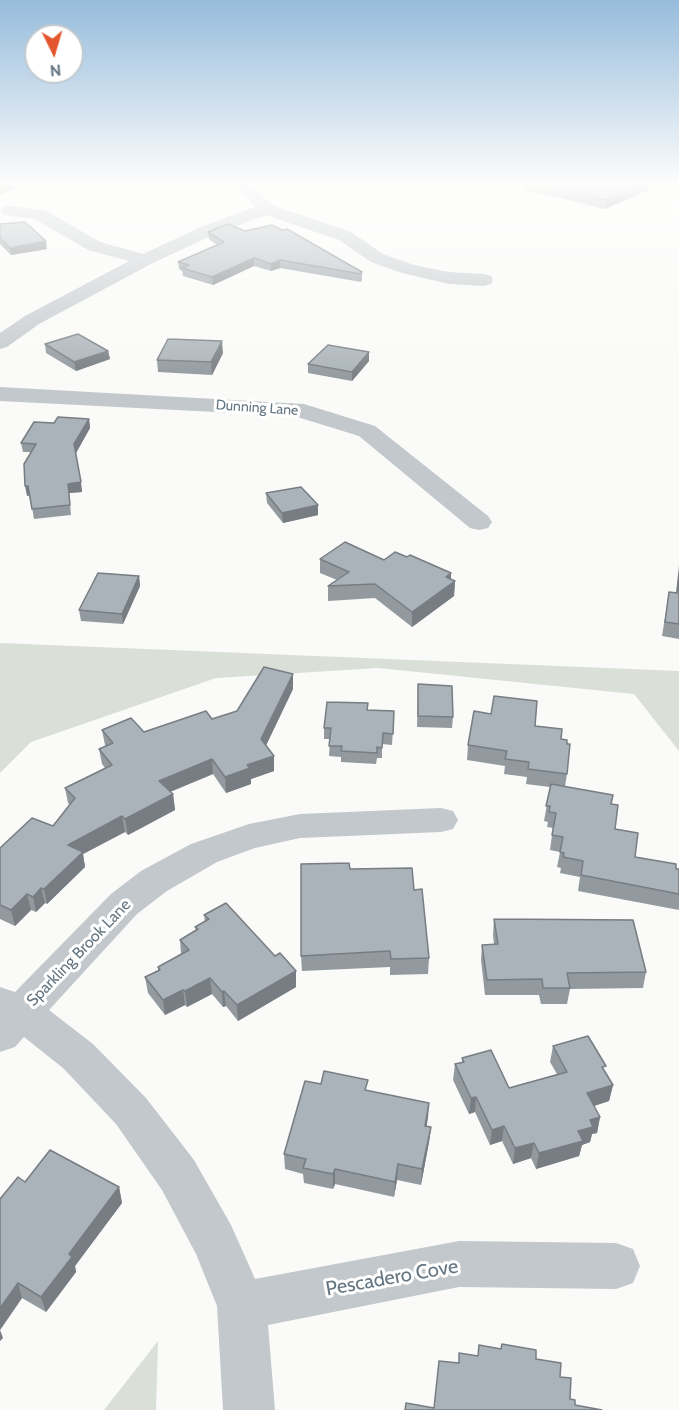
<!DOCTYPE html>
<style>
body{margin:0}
#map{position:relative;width:679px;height:1410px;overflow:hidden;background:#fafaf8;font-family:Cabin,sans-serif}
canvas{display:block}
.north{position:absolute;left:24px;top:24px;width:60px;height:60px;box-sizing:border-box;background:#fff;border:2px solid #c1c8cd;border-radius:50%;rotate:175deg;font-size:16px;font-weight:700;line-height:24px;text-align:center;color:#657683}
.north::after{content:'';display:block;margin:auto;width:21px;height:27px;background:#e4572e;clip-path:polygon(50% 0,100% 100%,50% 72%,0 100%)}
</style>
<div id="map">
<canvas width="679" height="1410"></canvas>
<div class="north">N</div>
</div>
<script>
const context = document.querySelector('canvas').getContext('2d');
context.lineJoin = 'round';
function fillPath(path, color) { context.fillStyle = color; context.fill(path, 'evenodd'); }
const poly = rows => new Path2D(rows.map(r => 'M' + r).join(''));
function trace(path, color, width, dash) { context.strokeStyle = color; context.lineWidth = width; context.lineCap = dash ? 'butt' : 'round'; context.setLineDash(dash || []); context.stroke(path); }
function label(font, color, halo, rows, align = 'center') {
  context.font = font + ' Cabin,sans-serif'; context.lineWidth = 6; context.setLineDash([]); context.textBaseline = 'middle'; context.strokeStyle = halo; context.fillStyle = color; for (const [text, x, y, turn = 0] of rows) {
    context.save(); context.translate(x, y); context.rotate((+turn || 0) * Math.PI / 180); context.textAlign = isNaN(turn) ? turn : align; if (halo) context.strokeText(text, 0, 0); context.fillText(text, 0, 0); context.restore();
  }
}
fillPath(poly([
 [0,643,679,671,679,751,634,694,378,668,216,678,31,742,0,773],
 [158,1341,156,1410,104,1410]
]), '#dadfd7');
fillPath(poly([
 [235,185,252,185,272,205,351,232,383,254,414,265,449,272,484,274,491,276,493,280,491,284,484,286,449,284,402,273,371,262,339,240,266,215,213,235,151,264,39,324,7,347,0,349,0,333,25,316,129,261,88,250,35,219,3,215,1,211,3,207,9,206,45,210,100,242,143,254,201,227,255,207,235,185],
 [0,387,304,404,375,426,488,516,492,522,488,528,479,530,470,528,359,436,294,416,0,401,0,387],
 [441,808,453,811,458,820,453,829,441,832,300,838,255,848,217,862,167,891,137,914,49,1010,93,1044,146,1098,194,1160,231,1225,255,1279,459,1241,616,1243,633,1249,640,1266,633,1283,616,1289,459,1287,268,1325,275,1410,223,1410,217,1306,196,1254,162,1190,116,1124,63,1068,24,1037,15,1047,0,1052,0,987,15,992,111,894,141,871,191,844,249,824,300,814,441,808]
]), '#c3c8cc');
fillPath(poly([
 [523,185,649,185,648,190,605,209,523,189],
 [0,224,47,249,11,255,0,244],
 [208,232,362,272,362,280,361,282,280,268,271,271,254,266,213,285,183,276,182,271,179,269,178,262,217,245,209,239],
 [45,344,108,351,110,359,76,371,46,353],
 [369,352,369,361,352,381,308,373,308,364],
 [223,353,212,375,158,372,157,360],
 [89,419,90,428,76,453,82,492,69,493,71,515,34,519,30,495,27,496,31,452,23,452,21,443,54,423],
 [266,493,318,505,318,515,283,523,267,503],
 [407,557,451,573,451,580,455,581,454,596,412,627,375,598,328,601,328,586,337,580,320,573,320,559,384,560],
 [679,565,679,639,662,636,669,592,676,593],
 [139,576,140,586,123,624,81,621,79,610],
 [293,674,293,689,266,745,274,756,274,771,251,779,251,784,226,793,213,774,170,792,173,794,175,810,128,835,125,832,83,854,85,867,47,904,45,903,36,912,31,910,15,926,0,919,0,848,53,826,70,805,68,803,65,788,105,768,102,764,99,749,106,746,105,745,102,730,144,732,212,719,237,711],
 [418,684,453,717,452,728,417,727],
 [368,703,368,710,394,711,392,745,382,744,382,758,377,758,376,764,341,762,341,757,329,756,330,739,324,739,324,728],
 [491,714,535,726,561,739,567,774,565,787,611,804,615,829,635,857,679,869,679,910,578,891,580,877,560,873,561,868,557,867,560,852,550,850,553,828,547,827,548,822,544,821,550,787,526,784,527,777,504,774,505,766,467,760,468,745],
 [350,869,414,890,429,958,428,974,390,975,390,967,302,971,301,956],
 [204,915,275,956,296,971,296,987,238,1021,226,1006,223,1007,212,994,187,1007,185,1005,165,1015,148,993,145,977,158,970,158,967,181,954,180,940,196,931,195,927,205,921],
 [494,919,646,972,643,988,570,989,567,1004,541,1004,539,995,485,995,481,960,482,945,494,944,493,935],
 [553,1046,605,1071,613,1085,609,1101,594,1106,600,1117,597,1133,592,1134,590,1142,582,1145,579,1156,536,1169,531,1158,513,1164,502,1141,490,1145,475,1112,469,1114,453,1080,455,1064,462,1062,462,1058,509,1088,557,1074,550,1062],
 [321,1084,368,1091,429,1103,426,1126,431,1127,429,1142,421,1185,397,1180,394,1197,335,1184,333,1189,304,1183,303,1174,285,1169,284,1154],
 [25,1182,119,1187,122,1203,75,1266,76,1272,46,1312,22,1298,0,1330]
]), '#929a9f');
fillPath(poly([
 [6,185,21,185,0,195,0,188],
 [641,185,649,185,648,190,605,209,606,200],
 [46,241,47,249,11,255,10,248],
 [254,258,254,266,213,285,212,277],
 [280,260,280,268,271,271,271,264],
 [222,341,223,353,212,375,211,362],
 [108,351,110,359,76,371,74,362],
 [369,352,369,361,352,381,352,372],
 [89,419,90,428,76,453,74,444],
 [81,482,82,492,69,493,71,515,68,484],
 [25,486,28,486,30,495,27,496],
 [318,505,318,515,283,523,282,513],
 [451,573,451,584,455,581,454,596,412,627,412,612,446,577],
 [139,576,140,586,123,624,122,614],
 [293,674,293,689,262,754,261,739],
 [274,756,274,771,251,779,251,784,226,793,225,777,247,765],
 [212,759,213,774,160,796,159,781],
 [173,794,175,810,128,835,125,819],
 [122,816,125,832,83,854,85,867,47,904,44,889,68,845],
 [41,888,45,903,36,912,33,897],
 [27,894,31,910,15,926,11,910],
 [296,971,296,987,238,1021,237,1005],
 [210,978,212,994,187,1007,185,991],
 [183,990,185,1005,165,1015,163,1000],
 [224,991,226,1006,223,1007,222,992],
 [613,1085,609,1101,584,1109,587,1093],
 [476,1097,475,1112,469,1114,471,1098],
 [429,1103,428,1118,424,1141,425,1126],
 [600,1117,597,1133,592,1134,590,1142,582,1145,579,1156,536,1169,539,1153,578,1131,590,1120],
 [504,1126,502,1141,490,1145,492,1130],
 [431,1127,429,1142,421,1185,422,1169],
 [534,1143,531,1158,513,1164,515,1148],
 [398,1164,397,1180,394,1197,395,1182],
 [335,1169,335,1184,333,1189,333,1174],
 [119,1187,122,1203,75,1266,76,1272,46,1312,41,1297,69,1254],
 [18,1283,22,1298,0,1330,0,1308],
 [0,1330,3,1338,0,1341]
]), '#777d82');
const building = poly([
 [545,185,641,185,606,200,545,185],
 [25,222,46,241,10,248,0,238,0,224,25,222],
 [228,224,245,231,272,225,282,230,287,229,362,272,361,274,280,260,271,264,254,258,212,277,182,268,189,265,178,262,224,242,208,232,228,224],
 [78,334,108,351,74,362,45,344,78,334],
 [168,339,222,341,211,362,157,360,168,339],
 [328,345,369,352,352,372,308,364,328,345],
 [58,417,89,419,74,444,81,482,68,484,70,505,32,509,28,486,25,486,24,464,36,444,21,443,34,422,54,423,58,417],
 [301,487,318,505,282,513,266,493,301,487],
 [345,542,384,560,395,552,407,557,410,555,451,573,446,577,455,581,412,612,375,584,328,586,349,572,320,559,345,542],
 [98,573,139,576,122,614,79,610,98,573],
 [679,574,679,624,665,622,669,592,677,593,679,574],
 [264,667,293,674,261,739,274,756,247,765,250,768,225,777,212,759,159,781,173,794,125,819,122,816,68,845,83,852,44,889,41,888,33,897,27,894,11,910,0,905,0,848,32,818,53,826,75,798,65,788,112,765,99,749,113,743,102,730,131,718,144,732,206,711,212,719,237,711,264,667],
 [418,684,452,686,453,717,418,716,418,684],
 [494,696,537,701,535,726,562,729,561,739,567,740,567,744,570,744,567,774,528,769,529,762,505,759,507,751,468,745,474,711,491,714,494,696],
 [327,702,368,703,367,710,394,711,393,734,383,733,382,748,377,747,377,753,341,751,342,746,329,746,331,728,324,728,327,702],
 [551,784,613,795,611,804,618,805,615,829,638,833,635,857,676,864,676,869,679,869,679,894,581,875,583,861,563,857,564,853,560,852,563,837,552,835,556,813,549,812,550,806,546,806,551,784],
 [349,863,350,869,412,868,414,890,422,889,429,958,391,959,390,951,301,956,301,864,349,863],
 [226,903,275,956,280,953,296,971,237,1005,224,991,222,992,210,978,185,991,183,990,163,1000,145,977,160,970,158,967,189,950,180,940,198,929,195,927,209,919,204,915,226,903],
 [494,919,633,920,646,972,567,973,570,988,543,988,542,979,487,980,482,945,498,944,494,919],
 [588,1036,606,1066,602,1067,613,1085,587,1093,600,1117,590,1120,593,1127,578,1131,583,1141,539,1153,534,1143,515,1148,504,1126,492,1130,476,1097,471,1098,455,1064,464,1062,462,1058,491,1050,509,1088,567,1072,553,1046,588,1036],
 [324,1071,368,1080,365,1090,429,1103,425,1126,431,1127,422,1169,398,1164,395,1182,335,1169,333,1174,303,1168,306,1159,284,1154,305,1081,321,1084,324,1071],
 [50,1150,119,1187,69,1254,72,1257,41,1297,18,1283,0,1308,0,1199,18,1177,25,1182,50,1150],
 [502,1344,536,1350,536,1359,561,1363,560,1377,571,1378,570,1399,575,1400,575,1405,602,1410,405,1410,406,1403,434,1408,439,1361,459,1363,459,1353,478,1356,479,1345,501,1349,502,1344]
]);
fillPath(building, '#aab3b9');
trace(building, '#777d82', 1.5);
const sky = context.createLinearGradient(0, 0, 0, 382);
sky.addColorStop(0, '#96bcdc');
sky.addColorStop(0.48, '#fdfdfc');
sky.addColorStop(1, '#fdfdfc00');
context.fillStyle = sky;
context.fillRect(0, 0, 679, 382);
label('14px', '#657683', '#fff', [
 ["Dunning Lane",257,408,4]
]);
label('16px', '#657683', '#fff', [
 ["Sparkling Brook Lane",79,953,-46]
]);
label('20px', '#657683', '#fff', [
 ["Pescadero Cove",392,1278,-10]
]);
</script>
